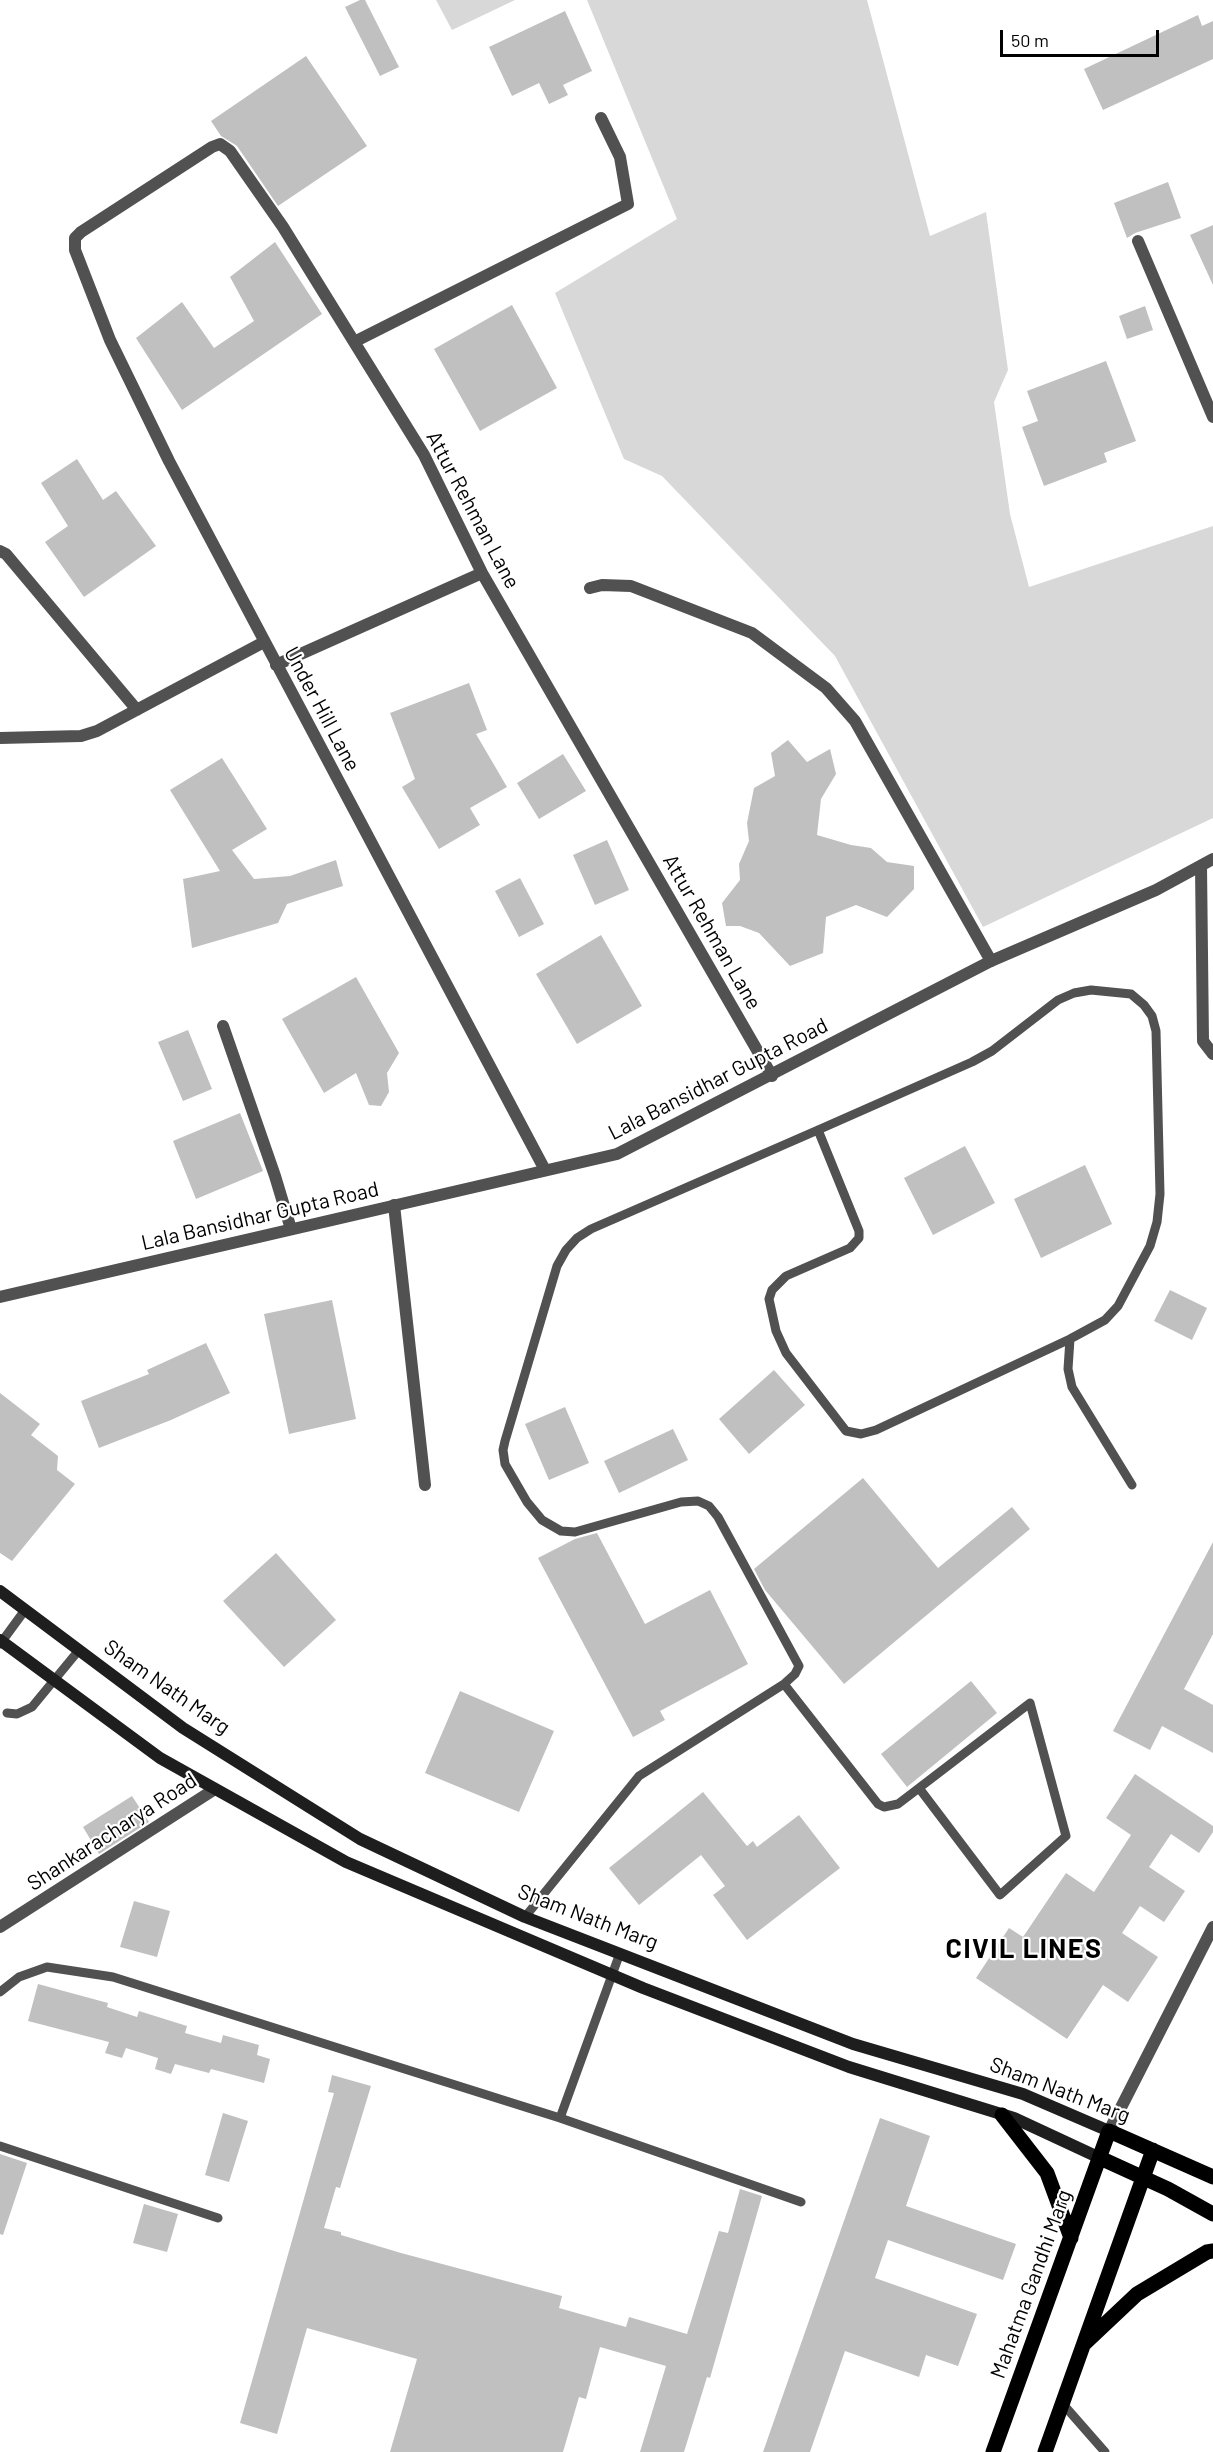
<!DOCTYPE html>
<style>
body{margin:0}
#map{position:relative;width:1213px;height:2452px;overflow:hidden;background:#fff;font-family:Barlow,sans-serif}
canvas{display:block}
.scale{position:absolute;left:1000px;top:30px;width:159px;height:27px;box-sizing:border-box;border:3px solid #000;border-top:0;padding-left:8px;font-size:18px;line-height:21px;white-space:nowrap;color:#000;-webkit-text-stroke:4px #fff;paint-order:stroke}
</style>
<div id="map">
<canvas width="1213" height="2452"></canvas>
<div class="scale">50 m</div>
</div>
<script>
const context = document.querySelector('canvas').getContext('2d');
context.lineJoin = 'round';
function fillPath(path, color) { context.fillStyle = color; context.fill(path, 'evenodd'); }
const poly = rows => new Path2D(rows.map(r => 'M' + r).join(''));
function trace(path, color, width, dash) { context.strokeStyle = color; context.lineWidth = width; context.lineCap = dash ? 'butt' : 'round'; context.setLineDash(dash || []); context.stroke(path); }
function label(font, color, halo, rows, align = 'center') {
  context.font = font + ' Barlow,sans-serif'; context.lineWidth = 4.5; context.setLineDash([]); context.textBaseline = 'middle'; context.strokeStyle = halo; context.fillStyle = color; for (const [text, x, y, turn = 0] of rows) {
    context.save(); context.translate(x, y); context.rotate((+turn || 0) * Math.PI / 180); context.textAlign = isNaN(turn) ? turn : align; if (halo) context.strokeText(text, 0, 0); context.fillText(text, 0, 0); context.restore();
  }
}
fillPath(poly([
 [436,0,515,0,452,30],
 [587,0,867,0,930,236,986,212,1008,370,994,402,1010,514,1029,587,1213,526,1213,818,983,927,835,656,662,476,624,459,555,293,677,219]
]), '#d8d8d8');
fillPath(poly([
 [360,0,365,0,399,67,380,76,345,7],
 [565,11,592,71,563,85,568,95,549,104,539,83,512,96,489,47],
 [1198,15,1202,26,1213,21,1213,59,1103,110,1084,69],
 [306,56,367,146,278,206,237,146,221,136,211,121],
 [1168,182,1181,218,1135,233,1127,238,1114,203],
 [1213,225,1213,285,1190,235],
 [275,242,322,314,182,410,136,338,182,302,214,348,254,321,230,277],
 [512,305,557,388,480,431,434,349],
 [1145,306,1153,330,1127,339,1119,316],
 [1106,361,1136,441,1104,453,1107,462,1044,486,1022,427,1038,421,1027,391],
 [77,459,103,500,116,491,156,546,84,597,45,542,68,526,41,483],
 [469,683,487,730,476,734,507,787,470,808,480,825,439,849,402,787,415,779,390,713],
 [788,740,807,762,830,749,836,774,821,799,817,835,851,845,871,848,887,862,914,866,914,889,887,917,856,905,826,917,823,953,790,966,759,933,740,926,726,926,722,903,740,880,739,864,749,841,747,823,754,788,775,776,771,753],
 [563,754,586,791,539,819,517,783],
 [222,758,267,829,232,850,254,879,290,876,336,860,343,886,287,904,278,923,192,948,183,879,220,871,170,790],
 [607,840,629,890,595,905,573,855],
 [520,878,544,924,519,937,495,891],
 [601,935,642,1006,577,1044,536,974],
 [356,977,399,1053,387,1073,389,1092,381,1106,369,1105,356,1073,324,1093,282,1019],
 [188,1030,212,1089,183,1101,158,1042],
 [240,1113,263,1171,196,1199,173,1141],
 [965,1146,995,1203,933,1235,904,1178],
 [1085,1165,1112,1224,1041,1258,1014,1199],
 [1170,1290,1207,1308,1192,1340,1154,1321],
 [332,1300,356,1419,289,1434,264,1314],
 [206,1343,230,1393,171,1420,99,1448,81,1401,149,1374,147,1370],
 [774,1370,805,1405,749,1454,719,1419],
 [0,1393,40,1424,31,1435,58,1456,57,1470,75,1484,12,1561,0,1553],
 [565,1407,589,1463,549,1480,525,1424],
 [673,1429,688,1460,619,1493,604,1461],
 [863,1478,938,1568,1012,1507,1030,1529,844,1684,765,1590,754,1569],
 [597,1533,645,1624,710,1590,748,1664,660,1711,665,1720,633,1737,538,1558,575,1539],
 [1213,1542,1213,1634,1184,1689,1213,1705,1213,1753,1162,1726,1150,1750,1113,1731],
 [276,1553,336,1620,284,1667,223,1601],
 [971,1681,997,1713,907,1787,881,1754],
 [460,1691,554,1731,519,1812,425,1773],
 [1135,1774,1213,1826,1213,1832,1199,1853,1171,1834,1149,1867,1185,1891,1164,1922,1140,1906,1122,1933,1158,1957,1128,2002,1103,1985,1067,2039,976,1978,1009,1928,1023,1937,1066,1873,1094,1892,1131,1835,1106,1818],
 [703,1792,747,1846,753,1841,757,1847,799,1815,840,1868,747,1940,713,1895,725,1886,701,1855,639,1905,609,1868],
 [132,1796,149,1822,99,1854,83,1827],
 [134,1901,170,1911,157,1957,120,1947],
 [38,1984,108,2003,107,2007,137,2017,139,2011,187,2026,185,2033,221,2043,223,2035,259,2045,257,2055,270,2059,264,2083,211,2069,209,2073,175,2064,171,2074,155,2069,158,2058,126,2048,122,2058,105,2053,109,2042,28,2021],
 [332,2075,371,2086,340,2188,336,2187,324,2228,341,2232,341,2235,401,2253,562,2296,559,2308,626,2327,629,2317,687,2334,719,2231,728,2233,740,2189,762,2196,710,2378,707,2377,684,2452,640,2452,666,2366,600,2347,586,2399,579,2397,563,2452,390,2452,417,2359,307,2328,277,2434,240,2423,334,2093,328,2092],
 [223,2113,248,2121,229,2182,205,2175],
 [880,2118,930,2136,906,2206,1016,2244,1003,2280,888,2240,875,2278,977,2314,958,2366,926,2355,919,2377,845,2351,810,2452,763,2452],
 [0,2154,27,2163,3,2235,0,2234],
 [144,2204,178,2214,167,2252,133,2243]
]), '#c0c0c0');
trace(poly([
 [1070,1339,1068,1369,1072,1387,1132,1485],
 [0,1644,25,1610],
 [784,1684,878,1804,884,1807,898,1804,919,1788,1030,1703,1066,1836,1000,1895,919,1788],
 [7,1713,17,1714,32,1707,79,1650],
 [525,1917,639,1776,784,1684,795,1674,799,1666,718,1517,709,1506,698,1501,681,1502,575,1532,561,1531,542,1520,527,1502,505,1464,503,1450,505,1441,557,1266,566,1250,577,1238,591,1229,818,1130,972,1062,992,1051,1058,1000,1074,993,1091,990,1131,994,1144,1005,1152,1016,1156,1031,1160,1194,1157,1222,1150,1246,1118,1306,1105,1320,1070,1339,876,1430,861,1434,846,1431,786,1353,776,1331,769,1299,772,1290,786,1276,850,1248,859,1238,859,1231,818,1130],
 [620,1953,560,2118,801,2202],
 [0,1992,19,1977,47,1967,113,1977,560,2118],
 [0,2146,218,2218],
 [1062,2403,1105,2452]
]), '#515151', 9);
trace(poly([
 [1138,241,1213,417],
 [354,342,628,204,620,157,601,118],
 [0,551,6,554,137,710],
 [590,588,602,585,631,586,752,633,826,688,855,721,991,961],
 [276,665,482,573],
 [0,738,81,736,97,731,264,642],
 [1201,866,1203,1041,1213,1054],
 [223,1026,275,1176,291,1229],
 [545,1170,169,461,110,340,75,250,75,238,81,232,212,147,220,144,230,151,283,227,424,455,482,573,772,1076],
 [394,1205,425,1485],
 [0,1927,215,1789],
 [1109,2131,1213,1927]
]), '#515151', 12);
trace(poly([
 [0,1297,617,1154,991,961,1156,890,1213,859]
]), '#515151', 12);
trace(poly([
 [0,1591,183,1728,360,1839,525,1917,853,2044,1023,2094,1109,2131],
 [0,1640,160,1758,346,1862,643,1988,849,2067,1014,2118,1100,2158]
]), '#1e1e1e', 12);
trace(poly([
 [1002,2115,1047,2173,1071,2238],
 [1100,2158,1168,2189,1213,2214],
 [1085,2343,1137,2294,1207,2252,1213,2251],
 [993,2452,1109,2131,1213,2177],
 [1045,2452,1153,2150]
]), '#000', 15);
label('21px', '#000', '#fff', [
 ["Attur Rehman Lane",473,510,62],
 ["Under Hill Lane",322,709,62],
 ["Attur Rehman Lane",712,932,60],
 ["Lala Bansidhar Gupta Road",718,1079,-27],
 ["Lala Bansidhar Gupta Road",260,1216,-13],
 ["Sham Nath Marg",167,1687,35],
 ["Shankaracharya Road",112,1832,-33],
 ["Sham Nath Marg",588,1917,21],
 ["Sham Nath Marg",1060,2090,21],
 ["Mahatma Gandhi Marg",1031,2284,-70]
]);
context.letterSpacing = '1.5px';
label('bold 27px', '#000', '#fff', [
 ["CIVIL LINES",1024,1949]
]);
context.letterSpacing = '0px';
</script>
